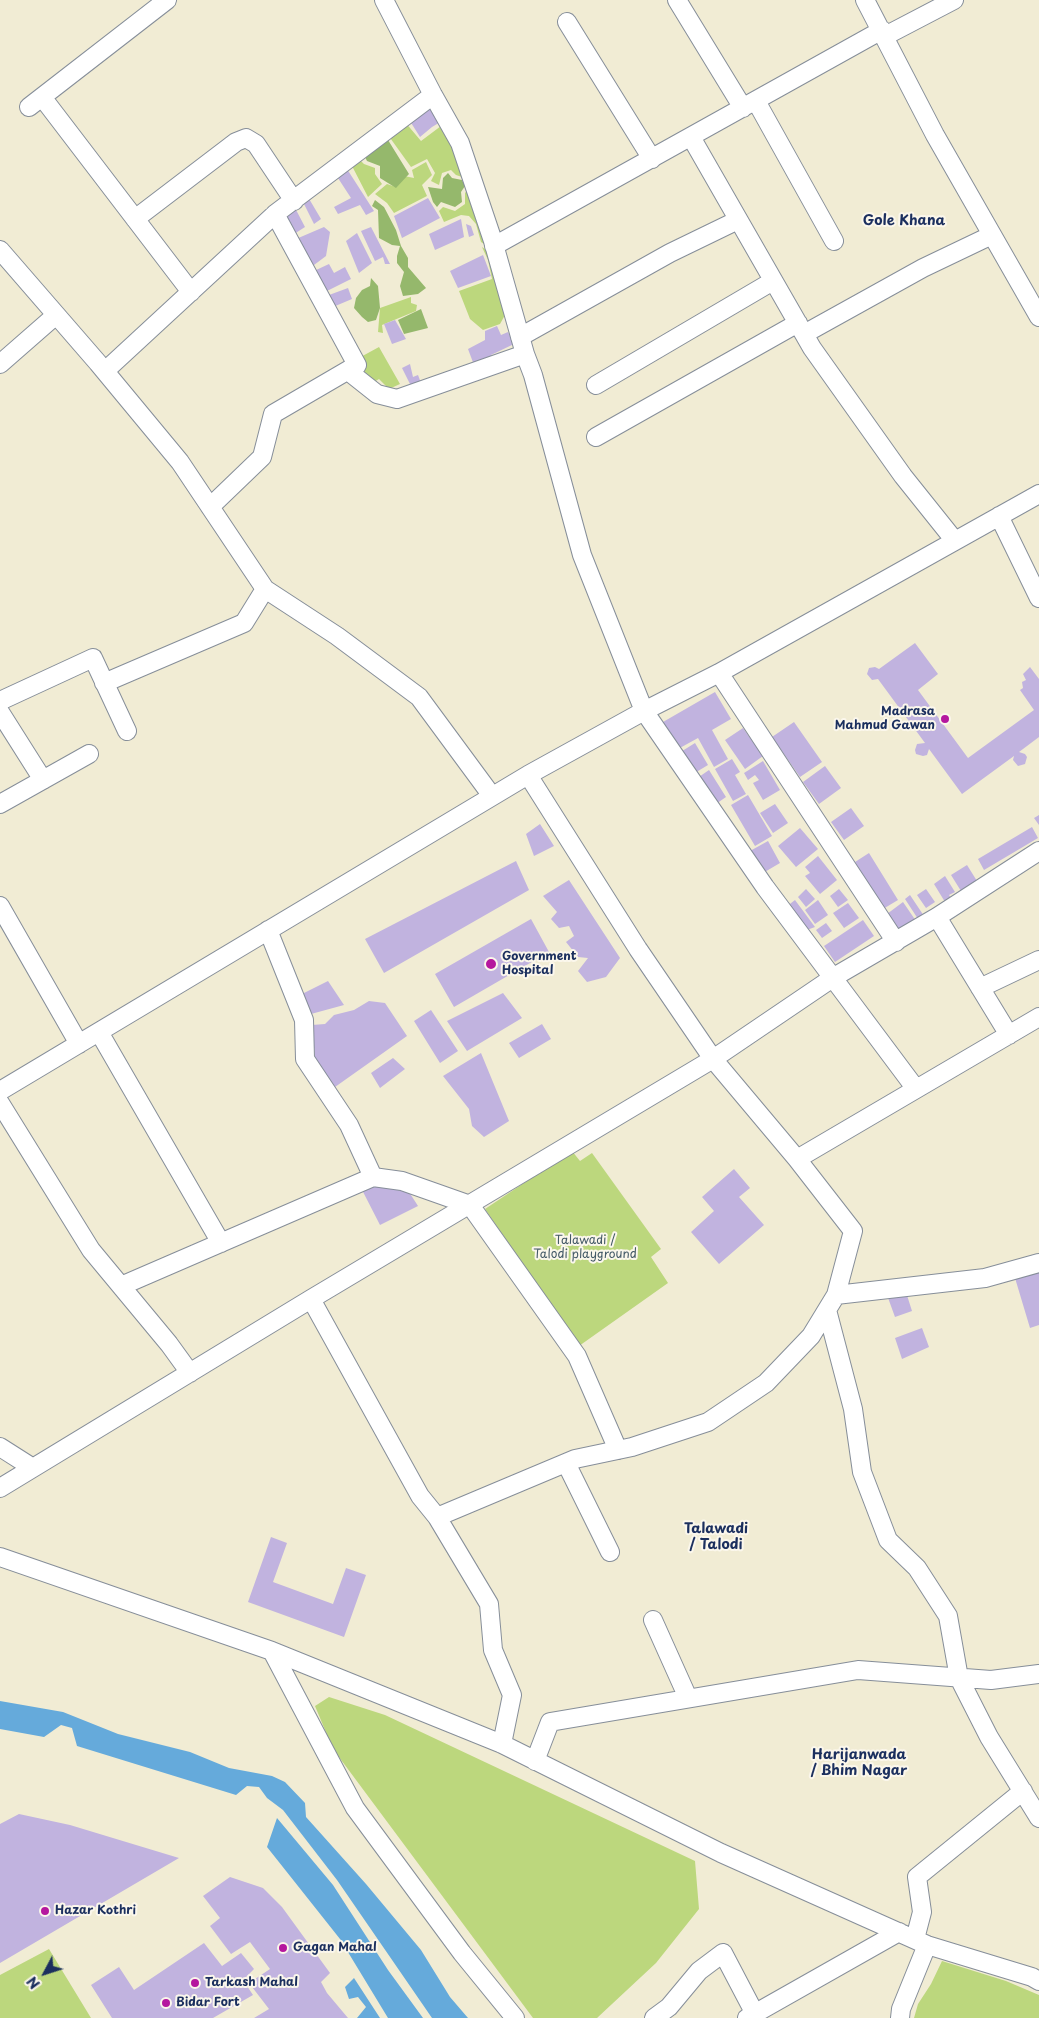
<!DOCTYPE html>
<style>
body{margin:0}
#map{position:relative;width:1039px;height:2018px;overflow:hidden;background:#f1ecd4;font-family:"Playpen Sans",sans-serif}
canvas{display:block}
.north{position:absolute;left:20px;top:1948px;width:50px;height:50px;-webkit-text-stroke:4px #fbf7ec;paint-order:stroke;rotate:230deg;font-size:14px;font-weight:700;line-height:20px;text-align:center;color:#1b2f5e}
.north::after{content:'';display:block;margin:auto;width:18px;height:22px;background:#1b2f5e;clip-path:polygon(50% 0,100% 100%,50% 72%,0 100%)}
</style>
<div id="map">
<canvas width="1039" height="2018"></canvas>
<div class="north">N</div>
</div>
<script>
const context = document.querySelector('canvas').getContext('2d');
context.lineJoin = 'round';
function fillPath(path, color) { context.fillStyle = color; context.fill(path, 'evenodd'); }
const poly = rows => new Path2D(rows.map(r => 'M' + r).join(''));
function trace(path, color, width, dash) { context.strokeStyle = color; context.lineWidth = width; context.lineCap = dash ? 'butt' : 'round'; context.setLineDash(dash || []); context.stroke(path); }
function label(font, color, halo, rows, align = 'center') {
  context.font = font + ' "Playpen Sans",sans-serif'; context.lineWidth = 4; context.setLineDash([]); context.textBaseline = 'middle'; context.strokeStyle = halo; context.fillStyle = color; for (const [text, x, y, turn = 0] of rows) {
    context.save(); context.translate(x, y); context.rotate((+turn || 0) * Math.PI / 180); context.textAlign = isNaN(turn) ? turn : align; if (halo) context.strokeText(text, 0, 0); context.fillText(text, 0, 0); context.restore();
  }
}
fillPath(poly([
 [405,122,421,141,441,126,459,151,489,247,481,242,476,224,469,216,461,215,444,222,439,211,443,207,455,211,465,204,465,193,469,188,465,178,456,175,451,170,442,173,439,185,431,181,435,173,427,159,411,167,388,135],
 [359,159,364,164,375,168,375,174,382,184,368,197,351,164],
 [426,162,432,175,422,185,427,196,394,213,387,203,375,194,387,184,396,187,404,176,414,178,412,170],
 [482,247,489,252,505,315,500,324,483,330,470,319,459,291,492,279,488,260],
 [411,297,411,303,417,305,416,311,382,325,383,333,378,332,380,308],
 [379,347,400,384,389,389,379,379,371,384,357,359],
 [572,1151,580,1161,592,1153,661,1249,651,1257,668,1283,579,1346,485,1209],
 [329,1697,385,1715,695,1861,699,1909,656,1963,597,2018,533,2018,333,1749,315,1706],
 [49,1949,91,2018,0,2018,0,1975],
 [942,1961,1006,1981,1039,1995,1039,2018,914,2018,918,2004,931,1984]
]), '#bcd77d');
fillPath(poly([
 [380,127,409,174,396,188,380,178,380,166,367,161,357,141,368,137],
 [448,173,452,178,462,180,465,186,461,192,462,202,455,207,441,202,437,207,433,202,428,187,442,189,443,178],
 [375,200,384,207,396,230,401,246,408,258,408,267,426,288,418,294,403,296,400,286,404,272,397,263,397,256,400,246,392,245,379,238,378,210,372,206],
 [371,278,378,286,380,308,376,320,368,322,362,317,354,308,356,298,362,290,370,286],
 [421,309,428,328,404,334,398,320]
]), '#95b86c');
fillPath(poly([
 [0,1701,63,1712,118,1734,190,1752,229,1768,272,1776,285,1782,305,1803,306,1817,366,1884,421,1950,450,1997,468,2018,432,2018,337,1880,283,1810,267,1798,259,1787,247,1786,236,1795,77,1746,72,1728,61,1725,44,1737,0,1729],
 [277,1818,333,1885,388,1970,423,2018,388,2018,340,1939,267,1847],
 [354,1978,380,2018,357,2018,366,2007,358,1997,349,1999,345,1987]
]), '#65aadb');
fillPath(poly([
 [432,103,442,121,432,127,420,137,408,118],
 [347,169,374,211,366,215,360,205,338,214,334,207,351,198,336,175],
 [308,197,321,219,314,224,302,200],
 [428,198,440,218,402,238,394,216],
 [294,206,305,227,291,236,282,215],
 [461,219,464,237,435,250,429,234],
 [466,224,471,226,474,235,469,237],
 [324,227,330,232,326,256,310,268,296,239],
 [371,227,390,264,385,264,383,257,375,261,361,231],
 [357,233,372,263,359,273,346,241],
 [483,255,491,276,458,288,450,271],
 [329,264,334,273,345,267,351,279,325,292,314,271],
 [348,288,352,299,333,307,329,295],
 [395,320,406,339,392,344,384,324],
 [497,326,501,335,508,332,514,344,491,355,492,361,474,365,468,349,485,340,485,331],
 [410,364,413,377,418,375,421,383,412,388,402,368],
 [915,643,938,674,918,690,968,758,1034,710,1020,690,1023,688,1022,682,1026,680,1023,674,1030,667,1039,679,1039,737,1019,752,1025,754,1027,757,1025,764,1018,766,1013,760,1014,756,962,794,929,749,927,755,923,756,916,754,915,750,917,744,925,743,878,679,872,680,867,674,869,668,875,667,879,669],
 [715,692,731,719,712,730,728,759,714,767,698,738,678,749,663,722],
 [794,722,822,762,800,777,772,737],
 [743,728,763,756,745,769,725,740],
 [695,743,708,765,693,774,679,753],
 [732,759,740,772,735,775,746,794,733,801,715,769],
 [763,761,780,790,763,800,753,783,759,780,755,775,748,780,744,773],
 [825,766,841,788,819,804,803,782],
 [709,770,726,797,713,806,696,779],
 [748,795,772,836,755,846,731,805],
 [775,804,788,823,773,833,760,813],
 [851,808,864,826,844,840,831,822],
 [1039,815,1039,825,1034,818],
 [540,824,554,846,534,856,526,834],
 [1032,827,1038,838,984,870,978,859],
 [800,828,818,849,796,867,778,846],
 [768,841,780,863,763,873,750,851],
 [869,853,898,900,883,909,855,862],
 [818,856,837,880,820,894,805,876,810,873,805,867],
 [516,861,529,890,384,973,365,939],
 [967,865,977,881,961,891,951,875],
 [945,876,955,892,949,895,951,898,945,902,934,884],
 [569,880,620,958,606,977,587,982,578,971,588,958,578,957,566,942,574,936,569,926,559,928,551,919,557,912,543,896],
 [806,889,815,899,806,907,798,897],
 [839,889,848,900,838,907,830,896],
 [926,889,935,902,926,908,917,895],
 [910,895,924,916,918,919,905,899],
 [795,900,815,927,804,931,786,907],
 [818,900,828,915,815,924,805,910],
 [903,902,916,921,900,932,887,914],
 [848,903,859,918,844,928,833,913],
 [531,919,549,952,454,1007,435,974],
 [863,920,874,936,835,962,824,946],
 [826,923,832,931,822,938,816,930],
 [328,981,344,1005,311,1014,302,994],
 [503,993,522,1018,467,1051,447,1021],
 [369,1001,385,1003,407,1036,335,1087,315,1058,312,1025,325,1024,334,1015,354,1010],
 [431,1010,458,1051,440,1063,414,1021],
 [542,1024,551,1039,519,1058,509,1043],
 [481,1053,509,1121,484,1137,472,1126,469,1109,443,1076],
 [393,1058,405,1069,380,1088,371,1073],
 [734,1169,750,1188,739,1197,764,1225,719,1264,691,1232,714,1211,702,1197],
 [402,1181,418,1206,380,1225,359,1184],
 [1039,1271,1039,1325,1030,1328,1015,1278],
 [905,1289,912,1311,895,1317,887,1295],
 [922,1328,929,1347,902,1359,895,1338],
 [271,1537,287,1543,273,1582,333,1604,346,1568,366,1575,344,1637,248,1602],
 [19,1814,70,1825,179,1858,0,1963,0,1824],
 [230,1877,263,1888,282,1907,330,1973,321,1982,327,1993,348,2018,254,2018,269,2009,249,1983,270,1969,250,1942,231,1954,210,1926,220,1918,203,1896],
 [204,1943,222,1966,241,1953,254,1969,243,1980,253,1995,213,2018,112,2018,91,1985,119,1967,134,1990]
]), '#c1b3df');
const minor = poly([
 [384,0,433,95,460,143,493,241,525,354,533,375,582,555,644,711,765,887,916,1089],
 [677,0,743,108],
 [865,0,935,135,1039,317],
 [567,22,652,159],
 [885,36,954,0],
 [42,97,191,292],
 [756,101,834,241],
 [29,107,167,0],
 [691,137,812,348,903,476,955,541],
 [135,219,236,142,246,138,256,144,294,201],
 [494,246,882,30],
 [0,250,98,363,180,462,265,589,337,636,419,697,492,796],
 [804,334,923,268,992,235],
 [520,337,670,253,738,220],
 [0,364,56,315],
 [105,371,275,214,433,95],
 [348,371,377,394,397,399,525,354],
 [596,385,773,281],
 [596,437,798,323],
 [210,507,262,457,273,414,357,365,275,214],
 [999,516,1039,598],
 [719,673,896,942],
 [104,683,244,623,265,589],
 [0,701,93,658,127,731],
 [0,712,43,780],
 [0,804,89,754],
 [0,906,79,1044],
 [937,917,1009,1035],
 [980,988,1039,960],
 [99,1032,221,1243],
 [0,1091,528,775,644,711,719,673,1039,494],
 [0,1103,91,1250,169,1344,190,1373],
 [797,1159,1039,1017],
 [373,1177,402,1181,470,1205,577,1356,618,1450],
 [121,1286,373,1177,349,1125,305,1059,304,1020,268,930],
 [836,1295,985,1278,1039,1263],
 [311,1299,420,1496,437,1517,489,1604,493,1650,512,1695,502,1744],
 [827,1310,853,1409,862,1472,888,1540,917,1568,948,1616,959,1678,989,1737,1039,1818],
 [0,1447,33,1468],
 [566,1463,610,1552],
 [0,1488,311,1299,713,1059,834,977,937,917,1039,851],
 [437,1517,575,1459,632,1447,708,1422,766,1383,811,1336,836,1295,853,1231,797,1159,713,1059,638,949,528,775],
 [0,1557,272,1651,502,1744,721,1853,927,1945,1032,1977,1039,1981],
 [653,1620,688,1698],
 [272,1651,355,1808,462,1953,515,2018],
 [535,1761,550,1722,858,1670,991,1680,1039,1674],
 [915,1939,922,1912,917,1877,1023,1791],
 [654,2018,669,2007,699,1971,723,1953,755,2014],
 [747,2018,899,1932],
 [900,2018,901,2009,927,1945]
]);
trace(minor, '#868e99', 20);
trace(minor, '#fff', 18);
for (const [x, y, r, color] of [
 [945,719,5,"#b5179e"],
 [491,964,6,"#b5179e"],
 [45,1911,5,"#b5179e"],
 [283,1948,5,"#b5179e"],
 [195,1983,5,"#b5179e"],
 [166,2003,5,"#b5179e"]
]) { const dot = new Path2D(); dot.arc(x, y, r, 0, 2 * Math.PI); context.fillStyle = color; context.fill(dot); trace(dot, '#fbf7ec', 2); }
label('bold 12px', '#1b2f5e', '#fbf7ec', [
 ["Madrasa",935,712,"right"],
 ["Mahmud Gawan",935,726,"right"],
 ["Government",502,957],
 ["Hospital",502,971],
 ["Hazar Kothri",55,1911],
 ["Gagan Mahal",293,1948],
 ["Tarkash Mahal",205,1983],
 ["Bidar Fort",176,2003]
], 'left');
label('12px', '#435966', '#fbf7ec', [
 ["Talawadi /",585,1241],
 ["Talodi playground",585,1255]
]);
label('bold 14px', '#1b2f5e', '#fbf7ec', [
 ["Gole Khana",904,221],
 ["Talawadi",716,1529],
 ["/ Talodi",716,1545],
 ["Harijanwada",859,1755],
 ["/ Bhim Nagar",859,1771]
]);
</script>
